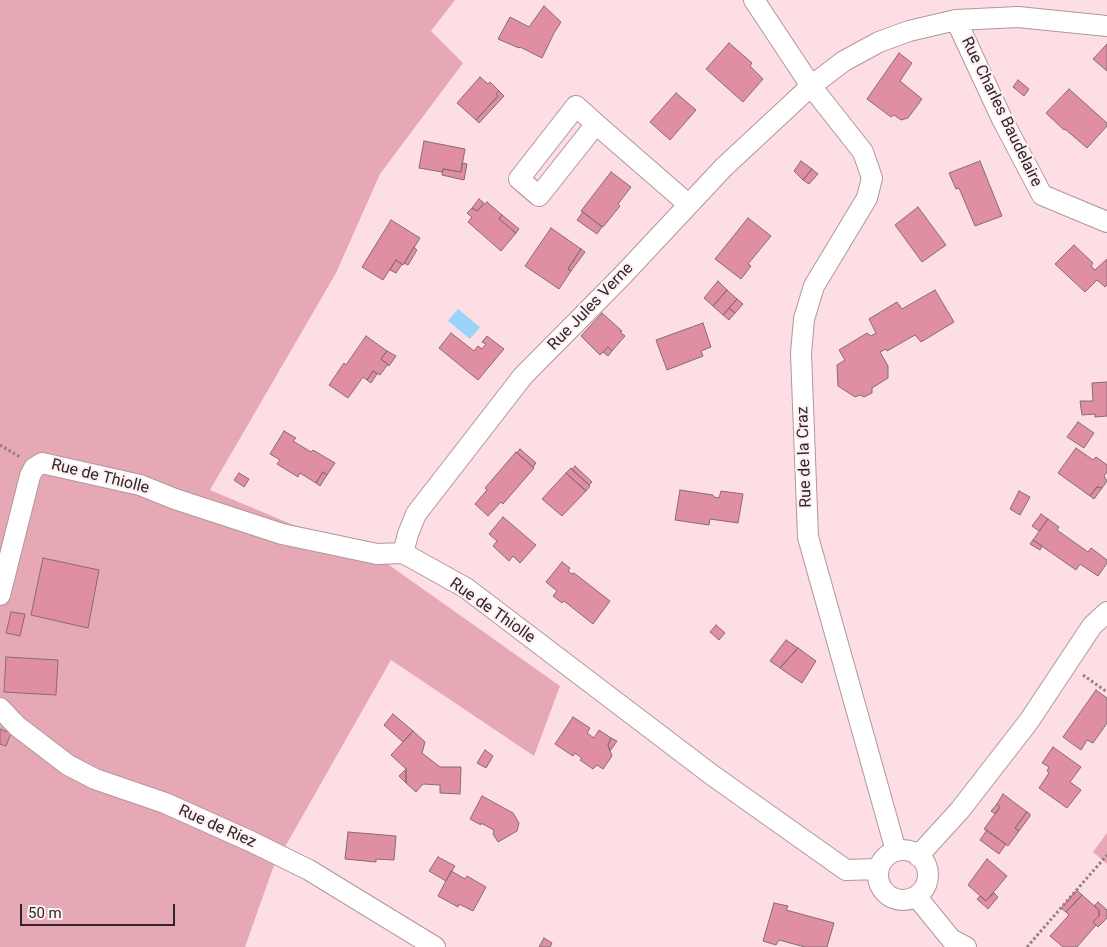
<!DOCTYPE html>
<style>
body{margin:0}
#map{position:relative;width:1107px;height:947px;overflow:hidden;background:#fcdee4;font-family:Roboto,sans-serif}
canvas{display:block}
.scale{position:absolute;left:20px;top:904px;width:155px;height:22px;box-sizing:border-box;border:2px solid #312528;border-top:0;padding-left:6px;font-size:15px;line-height:18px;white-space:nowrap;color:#312528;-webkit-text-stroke:4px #fdf1f3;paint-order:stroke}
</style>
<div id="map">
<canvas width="1107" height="947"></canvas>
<div class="scale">50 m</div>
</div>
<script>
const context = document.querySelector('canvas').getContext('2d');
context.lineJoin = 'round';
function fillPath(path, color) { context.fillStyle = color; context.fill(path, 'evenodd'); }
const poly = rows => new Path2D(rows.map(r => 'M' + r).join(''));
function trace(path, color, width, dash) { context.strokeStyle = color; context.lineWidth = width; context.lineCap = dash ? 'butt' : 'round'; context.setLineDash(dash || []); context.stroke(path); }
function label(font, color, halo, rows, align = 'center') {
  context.font = font + ' Roboto,sans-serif'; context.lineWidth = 4.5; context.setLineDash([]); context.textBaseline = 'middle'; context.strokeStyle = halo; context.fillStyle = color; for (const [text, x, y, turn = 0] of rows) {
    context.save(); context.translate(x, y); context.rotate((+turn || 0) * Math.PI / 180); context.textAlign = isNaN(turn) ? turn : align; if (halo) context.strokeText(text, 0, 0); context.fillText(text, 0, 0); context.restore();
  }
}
fillPath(poly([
 [0,0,455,0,431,31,463,63,380,174,336,273,210,490,389,565,560,686,534,756,391,660,273,868,245,947,0,947],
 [1107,833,1107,864,1093,852]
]), '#e7a8b6');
fillPath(poly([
 [458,309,480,327,470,339,448,321]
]), '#99d4fb');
const building = poly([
 [544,6,561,22,554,33,542,58,520,47,519,48,498,39,510,17,529,27,544,6],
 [729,43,752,63,750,66,763,79,743,102,706,69,729,43],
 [1107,44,1107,71,1093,59,1107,44],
 [899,53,912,63,900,81,922,99,908,118,901,120,894,115,891,117,867,99,899,53],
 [480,77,488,84,490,82,499,91,496,94,498,96,476,120,457,103,480,77],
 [1018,80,1029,89,1024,96,1013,87,1018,80],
 [1069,89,1107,123,1107,126,1087,148,1065,129,1064,130,1046,113,1069,89],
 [499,91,504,96,479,123,476,120,498,96,496,94,499,91],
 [676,93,696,110,670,140,650,122,676,93],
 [424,141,465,149,461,172,443,169,442,172,419,168,424,141],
 [801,161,812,169,803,180,794,171,801,161],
 [980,161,1002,216,975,226,959,188,956,189,949,173,980,161],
 [462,163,467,164,464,180,442,175,443,169,461,172,462,163],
 [812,169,818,174,809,184,803,180,812,169],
 [611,172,631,187,618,204,620,206,603,227,581,211,611,172],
 [479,199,484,203,477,211,472,208,479,199],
 [487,202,502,215,499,219,516,233,501,251,468,222,472,217,467,213,472,208,477,211,487,202],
 [918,207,946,245,922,262,895,225,918,207],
 [583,212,602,227,597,234,577,220,583,212],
 [502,215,519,229,516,233,499,219,502,215],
 [748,218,771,236,748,264,751,266,741,279,715,259,748,218],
 [391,220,420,238,403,265,396,260,383,280,362,267,391,220],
 [551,228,581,249,568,269,571,271,559,289,525,266,551,228],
 [1074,245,1093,263,1091,266,1095,270,1107,259,1107,285,1105,287,1097,280,1085,292,1055,264,1074,245],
 [414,247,417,250,408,265,404,263,414,247],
 [581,249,585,252,571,271,568,269,581,249],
 [396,260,402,264,396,273,390,270,396,260],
 [718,281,727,290,713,306,704,298,718,281],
 [727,290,737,299,723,315,713,306,727,290],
 [935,290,954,322,921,342,915,335,887,351,886,349,880,352,888,366,888,378,872,388,872,393,864,397,860,395,855,397,838,386,837,365,845,360,839,350,867,333,871,336,876,333,869,319,897,302,902,309,935,290],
 [737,299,743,304,735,313,729,308,737,299],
 [729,308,735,313,729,320,723,315,729,308],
 [602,313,622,331,620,332,625,336,612,351,608,347,600,355,581,336,602,313],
 [703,323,711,347,701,351,703,356,667,370,656,340,703,323],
 [451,333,474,351,478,346,482,349,486,344,482,342,487,336,504,349,478,380,439,348,451,333],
 [366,336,387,351,381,359,388,364,380,375,373,371,367,380,363,377,348,398,329,385,344,363,346,365,366,336],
 [608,347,612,351,608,356,603,352,608,347],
 [387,351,396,356,389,366,381,359,387,351],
 [373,371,377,374,371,383,367,380,373,371],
 [1107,382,1107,416,1095,417,1095,414,1082,415,1080,401,1093,401,1092,383,1107,382],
 [1078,422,1094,433,1084,448,1067,437,1078,422],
 [284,431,296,438,293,441,311,452,313,450,335,463,327,475,323,472,316,483,300,473,298,477,277,464,280,460,270,454,284,431],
 [1076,448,1093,460,1096,457,1107,465,1107,472,1104,476,1107,481,1102,488,1097,487,1090,496,1058,473,1076,448],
 [520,449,536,463,533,467,517,453,520,449],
 [516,452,534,468,503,504,501,502,488,516,475,504,487,490,485,488,516,452],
 [575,466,592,482,589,485,572,470,575,466],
 [571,468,590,486,586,491,566,473,571,468],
 [323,472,327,475,320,486,316,483,323,472],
 [239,473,249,479,244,487,234,480,239,473],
 [566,473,586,491,562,516,542,499,566,473],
 [1097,487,1102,488,1094,499,1090,496,1097,487],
 [680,490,713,495,714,497,719,498,721,491,743,494,738,523,710,519,709,525,675,520,680,490],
 [1019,491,1030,497,1020,515,1010,509,1019,491],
 [1041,514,1048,519,1039,531,1032,526,1041,514],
 [503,517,536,545,520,563,513,556,509,561,493,546,497,541,489,534,503,517],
 [1048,519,1059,527,1057,530,1088,552,1091,548,1107,560,1107,563,1098,576,1080,564,1076,570,1033,540,1048,519],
 [1033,540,1042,546,1040,550,1030,544,1033,540],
 [43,558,99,570,88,628,31,615,43,558],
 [562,562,570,568,568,571,572,574,574,573,610,601,593,624,564,601,562,603,553,596,557,591,546,582,562,562],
 [11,612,25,614,20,636,6,633,11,612],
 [716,625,725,633,719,640,710,632,716,625],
 [786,640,798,648,780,668,770,661,786,640],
 [798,648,816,661,802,683,780,668,798,648],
 [6,657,58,660,56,695,4,692,6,657],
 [1096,690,1107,698,1107,723,1093,743,1087,740,1081,750,1063,737,1096,690],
 [393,714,413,731,403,742,384,725,393,714],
 [573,717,590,728,587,733,594,738,599,730,611,738,608,745,612,756,603,769,597,765,593,769,580,760,582,758,575,753,573,756,555,744,573,717],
 [0,729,11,733,6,746,0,744,0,729],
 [413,731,425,742,422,753,440,767,461,767,460,794,440,793,440,785,423,784,416,792,406,783,406,769,391,755,413,731],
 [611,738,617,741,610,751,608,745,611,738],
 [1053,747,1081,767,1070,782,1081,790,1067,808,1039,788,1049,773,1047,771,1049,767,1042,763,1053,747],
 [485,750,493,756,486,768,477,763,485,750],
 [406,769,406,783,399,776,406,769],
 [1003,794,1027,812,1015,828,1019,831,1008,846,984,829,1000,807,997,804,1003,794],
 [482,796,513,813,519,823,517,831,498,842,493,834,494,830,481,823,481,825,470,819,482,796],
 [997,804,1000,807,995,814,991,811,997,804],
 [1027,812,1030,814,1030,816,1019,831,1015,828,1027,812],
 [987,830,1006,844,999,854,980,840,987,830],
 [348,832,396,836,394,860,376,859,376,862,345,859,348,832],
 [438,857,455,866,446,881,429,871,438,857],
 [987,859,1007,876,986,901,968,885,987,859],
 [451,871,465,879,467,876,486,887,473,911,459,904,458,907,438,896,451,871],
 [1077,890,1082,895,1066,912,1061,908,1077,890],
 [994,893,998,897,988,909,977,899,980,896,986,901,994,893],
 [1082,895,1099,910,1099,916,1093,922,1096,925,1077,947,1063,947,1050,936,1069,915,1066,912,1082,895],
 [1098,902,1107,910,1107,918,1098,927,1093,922,1099,916,1099,910,1094,906,1098,902],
 [774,903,788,906,786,910,834,923,827,947,805,947,779,940,776,945,763,941,774,903],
 [544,938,552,943,550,947,539,947,544,938]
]);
fillPath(building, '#e08ea1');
trace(building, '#866c71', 1);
const minor = poly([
 [754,0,811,86,863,152,872,178,867,198,814,286,804,319,801,353,808,537,896,851],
 [956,20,1002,119,1042,195,1107,222],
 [596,124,539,196,519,179,576,106,596,124,688,204],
 [403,553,408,534,416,514,523,376,622,276,724,167,811,86,844,61,879,42,909,31,956,20,1018,17,1107,26],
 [0,595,30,476,34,468,42,463,140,485,175,499,282,534,377,554,403,553,466,588,712,775,846,870,878,869],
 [0,708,17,726,68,765,95,779,165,803,250,841,309,870,435,947],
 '878 875a25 25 0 1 1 50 0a25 25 0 1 1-50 0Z',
 [918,856,960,810,1029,721,1092,626,1107,612],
 [916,896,951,939,966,947]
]);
trace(minor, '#b2969b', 22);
trace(poly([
 [0,445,20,457],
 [1083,675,1107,692],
 [1027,947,1107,855]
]), '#937e83', 3, [2.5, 2.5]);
trace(minor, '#fff', 20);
label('16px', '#312528', '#fdf1f3', [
 ["Rue Charles Baudelaire",1001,112,64],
 ["Rue Jules Verne",591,307,-46],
 ["Rue de la Craz",805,457,-92],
 ["Rue de Thiolle",100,477,14],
 ["Rue de Thiolle",492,611,35],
 ["Rue de Riez",217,827,24]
]);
</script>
